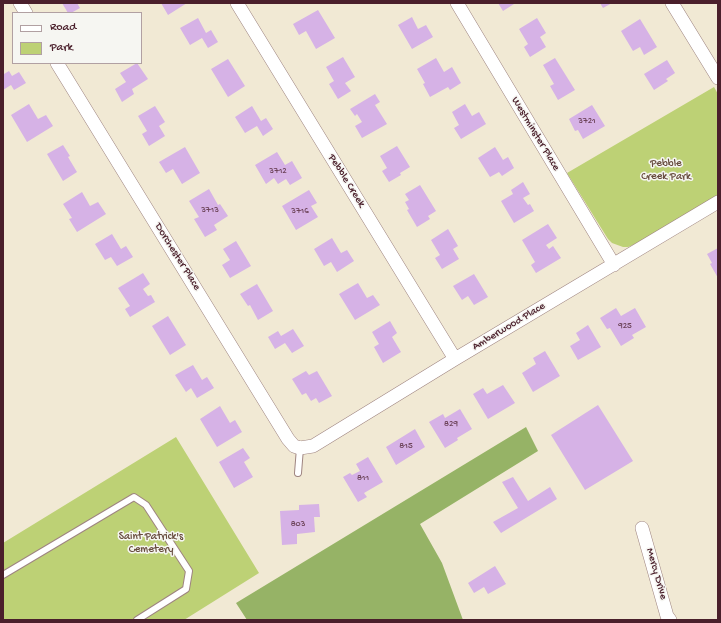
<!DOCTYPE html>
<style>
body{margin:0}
#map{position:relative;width:721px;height:623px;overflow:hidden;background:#f1e9d4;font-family:"Gochi Hand",sans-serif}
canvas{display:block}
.frame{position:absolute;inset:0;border:4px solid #4a1f2b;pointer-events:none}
.legend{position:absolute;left:12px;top:12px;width:130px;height:52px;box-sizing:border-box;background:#f6f6f2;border:1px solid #b1a0a2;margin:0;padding:5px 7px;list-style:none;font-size:12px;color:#4a1f2b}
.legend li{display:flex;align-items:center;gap:8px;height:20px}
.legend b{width:20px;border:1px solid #b1a0a2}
</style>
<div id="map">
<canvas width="721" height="623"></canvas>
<div class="frame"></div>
<ul class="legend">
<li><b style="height:5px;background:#fff"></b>Road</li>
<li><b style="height:11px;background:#bdd175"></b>Park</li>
</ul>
</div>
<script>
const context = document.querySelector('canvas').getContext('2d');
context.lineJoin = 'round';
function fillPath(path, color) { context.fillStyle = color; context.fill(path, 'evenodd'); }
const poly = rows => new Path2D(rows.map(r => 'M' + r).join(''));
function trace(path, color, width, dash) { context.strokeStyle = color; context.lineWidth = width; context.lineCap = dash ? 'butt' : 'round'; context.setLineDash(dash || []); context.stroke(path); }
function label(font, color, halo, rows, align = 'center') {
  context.font = font + ' "Gochi Hand",sans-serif'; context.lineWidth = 3; context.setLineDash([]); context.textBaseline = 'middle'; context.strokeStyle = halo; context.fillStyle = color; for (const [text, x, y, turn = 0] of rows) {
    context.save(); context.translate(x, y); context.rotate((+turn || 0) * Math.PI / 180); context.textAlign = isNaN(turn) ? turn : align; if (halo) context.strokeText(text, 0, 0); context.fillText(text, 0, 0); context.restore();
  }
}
fillPath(poly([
 [714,87,718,94,718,197,633,245,628,247,623,247,612,243,608,239,567,173],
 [176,437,259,573,184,620,3,620,3,543]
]), '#bdd175');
fillPath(poly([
 [526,427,538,451,420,524,442,563,463,620,247,620,236,603]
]), '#96b366');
fillPath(poly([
 [62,3,77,3,80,8,71,13,68,13],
 [161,3,187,3,168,15],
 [498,3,513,3,514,4,503,11],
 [600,3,612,3,603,8],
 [318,10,335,38,316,49,306,31,299,35,293,24],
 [412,17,418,29,426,25,433,37,412,49,398,25],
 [198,18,206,33,211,30,218,42,208,48,202,38,190,45,180,28],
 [537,18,546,33,540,37,546,47,530,57,524,47,528,44,519,29],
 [640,19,657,47,644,55,640,47,633,51,621,31],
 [343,57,355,77,345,83,351,91,338,99,329,84,334,81,326,67],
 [436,58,444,72,452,67,461,83,450,90,448,87,430,97,423,84,425,83,417,69],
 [555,58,575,90,558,100,550,86,554,84,543,65],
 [228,59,245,86,228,97,211,69],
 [667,60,675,73,666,79,668,81,654,90,644,74],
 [137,63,148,79,132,89,134,94,122,102,115,89,126,82,120,73],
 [3,71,4,74,9,71,12,76,19,72,26,83,14,90,11,85,3,90],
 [375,94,380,102,375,105,387,124,362,138,355,126,362,122,357,114,355,116,350,109],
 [29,104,38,119,46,115,53,126,27,142,11,115],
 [465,104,472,116,479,112,486,124,461,139,454,128,459,125,452,112],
 [592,105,605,126,583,139,578,130,575,131,569,119],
 [155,106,165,122,159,126,165,136,149,146,142,134,147,131,138,116],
 [252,106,261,121,266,118,273,129,263,136,257,126,245,133,235,117],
 [63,145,70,156,68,157,77,172,63,181,47,154],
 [397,146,410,167,400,173,401,175,389,182,382,171,387,168,380,156],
 [185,147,200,173,182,184,173,169,166,173,159,162],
 [495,147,503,160,508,157,514,168,502,176,499,172,490,177,478,158],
 [277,152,285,165,292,161,302,178,290,185,286,179,278,184,274,178,266,184,255,165],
 [523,182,530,194,523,198,528,205,530,204,534,211,514,223,501,201,513,194,511,190],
 [420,185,436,211,428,216,430,219,417,227,407,210,409,209,405,202,409,200,405,194],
 [209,189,218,205,220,204,228,216,214,225,217,230,205,237,194,219,199,217,189,201],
 [309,190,317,203,311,206,318,217,296,230,282,206],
 [82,192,90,206,98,202,106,214,77,232,69,219,72,218,63,204],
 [548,224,557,238,546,245,549,249,553,246,561,258,536,273,531,265,535,262,522,240],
 [448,229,458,246,453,249,459,259,442,269,435,258,440,255,431,240],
 [112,234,121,249,126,246,133,257,117,266,111,257,105,260,95,244],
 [332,238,341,253,347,250,354,261,337,272,331,262,324,266,314,249],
 [236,241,251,266,230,278,222,265,230,260,223,249],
 [718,248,718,278,710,264,712,263,707,254],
 [143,273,150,284,143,289,148,296,151,295,155,302,130,317,125,309,130,306,118,288],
 [474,274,488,297,474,305,468,296,462,300,453,286],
 [358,283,367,298,373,295,380,305,355,320,339,294],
 [257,284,273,311,258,320,250,305,248,306,240,294],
 [616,308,621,316,635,308,646,327,632,335,634,338,621,346,610,328,607,329,600,318],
 [168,316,186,345,170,355,152,326],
 [390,321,397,333,392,337,401,352,383,363,374,347,379,344,372,332],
 [588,325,601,347,578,360,570,346,580,340,576,333],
 [293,329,304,346,292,353,285,343,275,349,268,337,278,331,281,336],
 [545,351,560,376,533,392,522,373,536,364,533,358],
 [193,365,202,380,207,377,214,388,197,398,191,388,186,392,175,375],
 [306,371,309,375,317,371,332,396,319,403,316,398,311,401,306,393,302,395,292,379],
 [503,385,515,403,488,419,473,394,483,388,487,394],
 [598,405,633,461,585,490,551,435],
 [220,406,230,423,235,420,242,432,217,447,200,419],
 [460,409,472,429,457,438,458,440,445,448,429,422,443,414,445,418],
 [415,429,425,447,396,465,386,447],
 [243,448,250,458,244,462,253,477,234,488,219,462],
 [368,457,383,482,364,493,367,497,358,502,343,477,350,473,352,475,360,471,356,464],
 [513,477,528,501,550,487,557,499,501,533,493,522,518,508,502,482],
 [319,504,320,517,314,517,315,532,297,534,297,544,282,545,280,511,299,510,299,505],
 [495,566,506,584,488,594,484,587,474,593,468,583]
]), '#d6b2e6');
const service = poly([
 [298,473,300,448],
 [3,575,134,497,146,505,189,571,186,589,137,620]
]);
const minor = poly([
 [20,3,26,13],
 [237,3,455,359],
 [457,3,614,265],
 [672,3,718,78],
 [57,63,288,439,294,446,300,448,313,446,455,359,718,202],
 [642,528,667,616,670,620]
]);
trace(service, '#9e8480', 8);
trace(minor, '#9e8480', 14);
trace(service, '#fff', 6);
trace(minor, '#fff', 13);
label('9px', '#6d445a', null, [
 ["3721",587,122],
 ["3712",278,172],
 ["3713",210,211],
 ["3716",300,212],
 ["925",625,327],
 ["829",451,425],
 ["815",406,447],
 ["811",363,479],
 ["803",298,525]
]);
label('11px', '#4a1f2b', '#f6f6f2', [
 ["Westminster Place",535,134,59],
 ["Pebble Creek",346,181,58],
 ["Dorchester Place",177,257,58],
 ["Amberwood Place",509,327,-31],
 ["Mercy Drive",656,574,74]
]);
label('11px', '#674c3e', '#f6f6f2', [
 ["Pebble",666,164],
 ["Creek Park",666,177],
 ["Saint Patrick's",151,537],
 ["Cemetery",151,550]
]);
</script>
